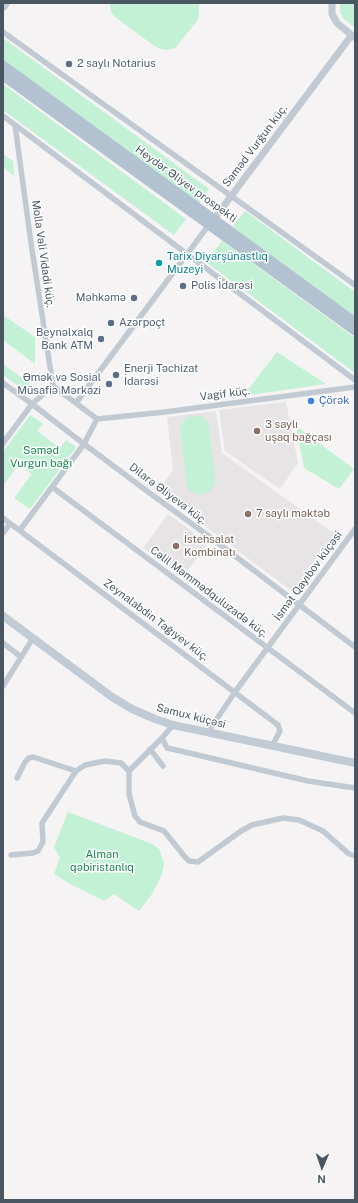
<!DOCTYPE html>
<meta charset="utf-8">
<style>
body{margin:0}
#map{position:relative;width:358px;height:1203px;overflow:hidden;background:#f5f3f3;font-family:"Public Sans",sans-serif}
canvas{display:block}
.frame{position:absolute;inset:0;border:4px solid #4a5661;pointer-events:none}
.north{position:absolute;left:302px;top:1147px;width:40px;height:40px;-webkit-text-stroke:3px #fff;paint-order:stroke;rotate:182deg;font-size:11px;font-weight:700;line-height:16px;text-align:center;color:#4a5661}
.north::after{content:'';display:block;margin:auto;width:14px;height:18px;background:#4a5661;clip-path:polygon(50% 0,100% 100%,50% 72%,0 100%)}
</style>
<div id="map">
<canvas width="358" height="1203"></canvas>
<div class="frame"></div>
<div class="north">N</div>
</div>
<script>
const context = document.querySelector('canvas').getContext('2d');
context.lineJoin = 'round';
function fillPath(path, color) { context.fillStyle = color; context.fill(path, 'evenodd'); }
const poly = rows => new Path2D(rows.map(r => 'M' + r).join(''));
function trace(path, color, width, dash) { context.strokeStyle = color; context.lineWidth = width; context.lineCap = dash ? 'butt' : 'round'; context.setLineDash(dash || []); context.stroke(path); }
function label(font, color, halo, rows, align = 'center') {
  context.font = font + ' "Public Sans",sans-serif'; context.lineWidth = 3; context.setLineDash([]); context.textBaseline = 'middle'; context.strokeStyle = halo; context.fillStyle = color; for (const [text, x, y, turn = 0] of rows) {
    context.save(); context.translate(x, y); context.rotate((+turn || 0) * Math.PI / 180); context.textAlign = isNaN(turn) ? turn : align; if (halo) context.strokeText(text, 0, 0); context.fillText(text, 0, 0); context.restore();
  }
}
fillPath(poly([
 [286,402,298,463,280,489,225,451,219,410],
 [216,411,222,453,339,537,297,595,158,491,173,470,167,417],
 [168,514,208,543,183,577,143,548]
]), '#e6e4e5');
fillPath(poly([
 [110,3,199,3,199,15,197,21,175,48,168,50,160,49,153,45,115,17,111,12],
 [340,3,355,3,355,28,343,18,340,11],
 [3,38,209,189,198,204,3,61],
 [3,84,186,219,174,235,3,110],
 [3,154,13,161,14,176,3,167],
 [245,211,355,292,355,317,232,227],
 [222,241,355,338,355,373,206,262],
 [3,315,35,337,35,364,3,340],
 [277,352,326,384,243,396],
 [3,364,36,388,31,395,3,375],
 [30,415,43,424,37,431,60,448,66,440,76,447,30,509,14,498,32,474,18,465,3,486,3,452],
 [194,416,201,416,206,420,209,424,215,481,214,485,210,491,201,495,192,492,189,489,187,484,180,428,183,421,188,417],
 [296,426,354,469,339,489,304,468],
 [68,812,152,844,159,849,164,863,162,874,152,894,139,911,114,894,104,901,72,885,54,874,60,858,54,847]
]), '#c3f1d5');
trace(poly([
 [3,32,355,285],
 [3,116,355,380],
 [15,125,31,243,53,386],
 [3,383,32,404,3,443],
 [76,403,208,226],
 [97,419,165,412,355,387],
 [52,487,355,713],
 [3,518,278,725,280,731,272,746],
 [20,530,84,444,97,419,53,386,32,404,84,444,151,494,210,537,355,647],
 [3,533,10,524],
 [3,643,21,657],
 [3,686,33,638],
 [208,732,235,692,355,529],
 [162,738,167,748,172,749,308,781,355,788],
 [150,749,163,766],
 [129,771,162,738,173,725],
 [17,778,25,762,29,758,33,757,76,771],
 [11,855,33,853,38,851,43,842,42,823,76,771,85,765,105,761,121,763,129,771,129,794,135,816,140,822,164,831,185,857,189,861,198,862,241,831,252,825,283,818,299,820,323,831,349,854,355,856]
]), '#c1cad2', 5.5);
trace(poly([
 [332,3,332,14,337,23,354,37],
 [211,223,351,36]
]), '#c1cad2', 7);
trace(poly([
 [3,7,6,3],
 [3,616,112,697,132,709,155,719,173,725,355,763]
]), '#c1cbd6', 8);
trace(poly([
 [3,65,355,322],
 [3,76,355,331]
]), '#b3c2d1', 9);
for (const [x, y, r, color] of [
 [69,64,4,"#5c6f8a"],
 [159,263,4,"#0f9aa8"],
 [183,286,4,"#5c6f8a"],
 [134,298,4,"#5c6f8a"],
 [111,323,4,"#5c6f8a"],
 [101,339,4,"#5c6f8a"],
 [116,375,4,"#5c6f8a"],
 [109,384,4,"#5c6f8a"],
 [311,401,4,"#3f7fe0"],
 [257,431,4,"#8d6e63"],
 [248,514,4,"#8d6e63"],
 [176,546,4,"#8d6e63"]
]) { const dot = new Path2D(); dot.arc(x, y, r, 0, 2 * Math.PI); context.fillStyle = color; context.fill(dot); trace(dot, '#fff', 1.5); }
label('11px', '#4e5e75', '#fff', [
 ["2 saylı Notarius",77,64],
 ["Polis İdarəsi",191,286],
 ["Məhkəmə",126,298,"right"],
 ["Azərpoçt",119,323],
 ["Beynəlxalq",93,333,"right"],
 ["Bank ATM",93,346,"right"],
 ["Enerji Təchizat",124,369],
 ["İdarəsi",124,382],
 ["Əmək və Sosial",101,378,"right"],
 ["Müsafiə Mərkəzi",101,391,"right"]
], 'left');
label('11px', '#4a5661', '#fff', [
 ["Səməd Vurğun küç.",255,146,-53],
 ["Heydər Əliyev prospekti",186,184,36],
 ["Molla Vəli Vidadi küç.",43,254,82],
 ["Vagif küç.",225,394,-7],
 ["Dilarə Əliyeva küç.",168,494,37],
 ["İsmət Qayıbov küçəsi",308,576,-54],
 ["Cəlil Məmmədquluzadə küç.",209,592,37],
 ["Zeynalabdin Tağıyev küç.",156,620,37],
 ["Samux küçəsi",191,716,14]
]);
label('11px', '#0d838f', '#fff', [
 ["Tarix Diyarşünastlıq",167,257],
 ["Muzeyi",167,270]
], 'left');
label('11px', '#366cbe', '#fff', [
 ["Çörək",319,401]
], 'left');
label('11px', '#785e54', '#fff', [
 ["3 saylı",265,425],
 ["uşaq bağçası",265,438],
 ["7 saylı məktəb",256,514],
 ["İstehsalat",184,540],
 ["Kombinatı",184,553]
], 'left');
label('11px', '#17864f', '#fff', [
 ["Səməd",41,451],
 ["Vurgun bağı",41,464],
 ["Alman",102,855],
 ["qəbiristanlıq",102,868]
]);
</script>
